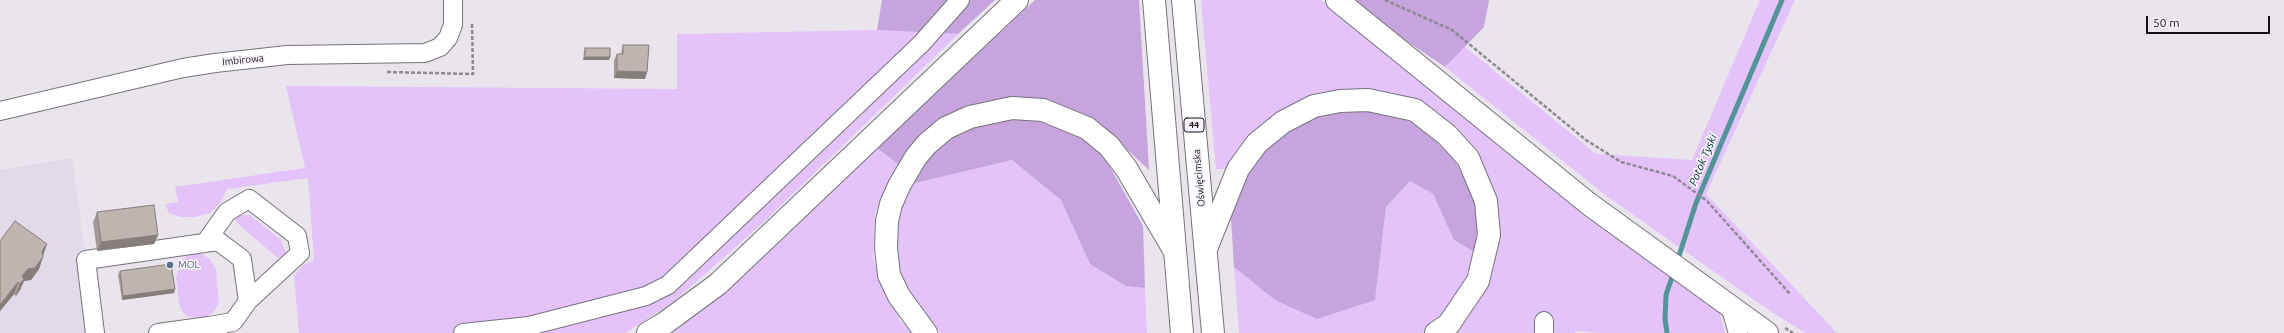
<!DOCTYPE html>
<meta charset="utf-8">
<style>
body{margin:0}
#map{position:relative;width:2284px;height:333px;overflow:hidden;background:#eae4ed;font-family:Ubuntu,sans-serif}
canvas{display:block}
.scale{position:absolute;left:2146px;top:16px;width:124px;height:18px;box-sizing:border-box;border:2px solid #151417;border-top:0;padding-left:5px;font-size:12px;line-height:14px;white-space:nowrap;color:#151417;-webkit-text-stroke:3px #f7f2fb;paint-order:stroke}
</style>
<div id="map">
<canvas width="2284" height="333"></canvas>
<div class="scale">50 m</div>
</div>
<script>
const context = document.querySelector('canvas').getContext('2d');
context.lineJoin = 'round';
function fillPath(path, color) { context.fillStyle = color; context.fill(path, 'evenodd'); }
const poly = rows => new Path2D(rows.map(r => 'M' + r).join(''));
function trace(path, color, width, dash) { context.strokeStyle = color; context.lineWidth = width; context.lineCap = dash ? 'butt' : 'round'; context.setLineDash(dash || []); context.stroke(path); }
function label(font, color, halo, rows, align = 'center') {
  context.font = font + ' Ubuntu,sans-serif'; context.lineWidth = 3.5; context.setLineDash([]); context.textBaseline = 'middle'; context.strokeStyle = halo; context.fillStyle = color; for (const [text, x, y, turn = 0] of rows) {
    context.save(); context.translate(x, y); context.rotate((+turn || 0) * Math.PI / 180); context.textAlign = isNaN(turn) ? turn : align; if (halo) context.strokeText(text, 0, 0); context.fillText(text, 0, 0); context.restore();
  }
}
fillPath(poly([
 [72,158,96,333,0,333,0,170]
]), '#e2d9e9');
fillPath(poly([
 [1201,0,1321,0,1718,306,1725,333,1601,333,1576,331,1574,333,1556,333,1551,330,1534,333,1454,333,1469,317,1492,274,1497,217,1487,174,1465,139,1426,107,1396,93,1362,90,1326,94,1294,104,1266,123,1229,169,1216,169],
 [1760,0,1795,0,1706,194,1837,333,1805,333,1760,304,1608,197,1445,67,1464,46,1596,154,1692,160],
 [877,30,958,34,765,221,671,304,625,333,299,333,294,277,302,266,314,260,308,178,227,189,221,202,210,213,195,217,180,217,169,213,165,204,178,202,175,187,305,168,286,86,677,89,677,34],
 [877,148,899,165,875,212,873,260,900,321,913,333,673,333,751,265],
 [1012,160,1061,200,1090,264,1126,286,1145,288,1147,333,941,333,923,317,899,274,896,216,911,184],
 [1410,181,1433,194,1454,240,1476,253,1469,280,1442,320,1422,333,1239,333,1234,267,1275,300,1375,300,1386,207],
 [238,215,250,215,281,240,286,254,283,258,278,258,237,223,235,219],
 [192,253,200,253,210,259,216,270,219,303,213,313,206,317,195,318,186,316,180,308,176,278,179,266,184,258]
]), '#e3c3fa');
fillPath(poly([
 [882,0,995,0,958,34,877,30],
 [1035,0,1139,0,1149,170,1120,143,1022,98,899,165,877,148],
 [1346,0,1489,0,1484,27,1445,67],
 [1373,109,1420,125,1454,159,1478,205,1476,253,1454,240,1433,194,1410,181,1386,207,1375,300,1317,319,1275,300,1234,267,1231,218,1244,174,1274,140,1317,114],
 [1007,115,1057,123,1100,149,1143,226,1145,288,1126,286,1090,264,1061,200,1012,160,911,184,936,146,969,126]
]), '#c6a4de');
trace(poly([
 [1677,262,1696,203,1782,0],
 [1667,333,1665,319,1666,295,1674,271]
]), '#529498', 5);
const minor = poly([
 [0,111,183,68,215,63,287,55,425,53,440,47,448,38,453,25,453,0],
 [205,243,227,212,249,199,297,236,300,253,248,301],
 [1730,306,1738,333],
 [95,333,86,260,218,241,242,259,248,301,233,322,209,326],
 [158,333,209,326,218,333],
 [463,333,529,326,646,296,668,285,921,44,960,0],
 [1544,333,1544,321]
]);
const major = poly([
 [1154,0,1182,333],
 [926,333,899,296,889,275,886,248,887,221,891,204,900,184,916,157,927,144,946,128,970,117,1012,108,1043,110,1087,128,1109,146,1126,168,1174,250]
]);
const highway = poly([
 [1183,0,1213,333],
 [1337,0,1589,204,1767,333],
 [1206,249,1238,169,1257,143,1283,122,1314,106,1340,101,1368,100,1415,110,1447,135,1468,158,1486,201,1489,235,1478,281,1449,324,1436,333],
 [648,333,665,323,718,284,1017,0]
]);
trace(minor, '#77737b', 20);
trace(major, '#77737b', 24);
trace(highway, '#77737b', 24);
trace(poly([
 [1385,0,1452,30,1586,140,1621,162,1673,176,1707,201,1790,294],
 [387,72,473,74,472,23],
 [1785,328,1793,333]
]), '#8e8a91', 2.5, [4, 2]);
trace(minor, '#fff', 18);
trace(major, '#fff', 22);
trace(highway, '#fff', 22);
fillPath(poly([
 [623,45,647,72,645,79,614,78,614,60,617,54,621,54],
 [585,48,609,60,583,60,584,52],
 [97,212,158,235,154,244,97,251,93,222],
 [0,241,42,256,43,257,39,269,31,280,24,281,20,290,16,296,14,294,0,311],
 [120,271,175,289,174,293,122,300,118,275]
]), '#a39b97');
fillPath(poly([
 [585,57,610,57,609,60,583,60],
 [617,71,647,72,645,79,614,78],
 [158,235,154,244,97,251,101,242],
 [47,244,43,256,42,251],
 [43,257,39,269,31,280,24,281,20,290,16,296,22,276,28,269],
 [18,282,14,294,0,311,0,305],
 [175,289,174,293,122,300,123,296]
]), '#857e7b');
const building = poly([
 [623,45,649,45,647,72,617,71,617,54,623,54,623,45],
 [585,48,610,48,610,57,585,57,585,48],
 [154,205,158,235,101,242,97,212,154,205],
 [15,221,47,244,42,251,43,257,35,268,28,269,22,276,24,279,20,284,18,282,0,305,0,241,15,221],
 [171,264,175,289,123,296,120,271,171,264]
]);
fillPath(building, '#beb4b0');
trace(building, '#857e7b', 1);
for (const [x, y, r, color] of [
 [170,265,4,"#5c6f8a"]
]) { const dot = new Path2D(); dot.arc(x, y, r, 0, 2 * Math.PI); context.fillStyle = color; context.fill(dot); trace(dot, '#f7f2fb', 1.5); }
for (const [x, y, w] of [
 [1194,125,20]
]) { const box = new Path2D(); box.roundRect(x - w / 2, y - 7, w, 14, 3); context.fillStyle = '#f7f2fb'; context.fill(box); trace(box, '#151417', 1); }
label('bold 9px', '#151417', null, [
 ["44",1194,125]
]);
label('10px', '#151417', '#f7f2fb', [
 ["Imbirowa",243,60,-6],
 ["Oświęcimska",1199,178,-95]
]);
label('10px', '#4e5e75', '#f7f2fb', [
 ["MOL",178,265]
], 'left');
label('italic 11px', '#003133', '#f7f2fb', [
 ["Potok Tyski",1703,160,-67]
]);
</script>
